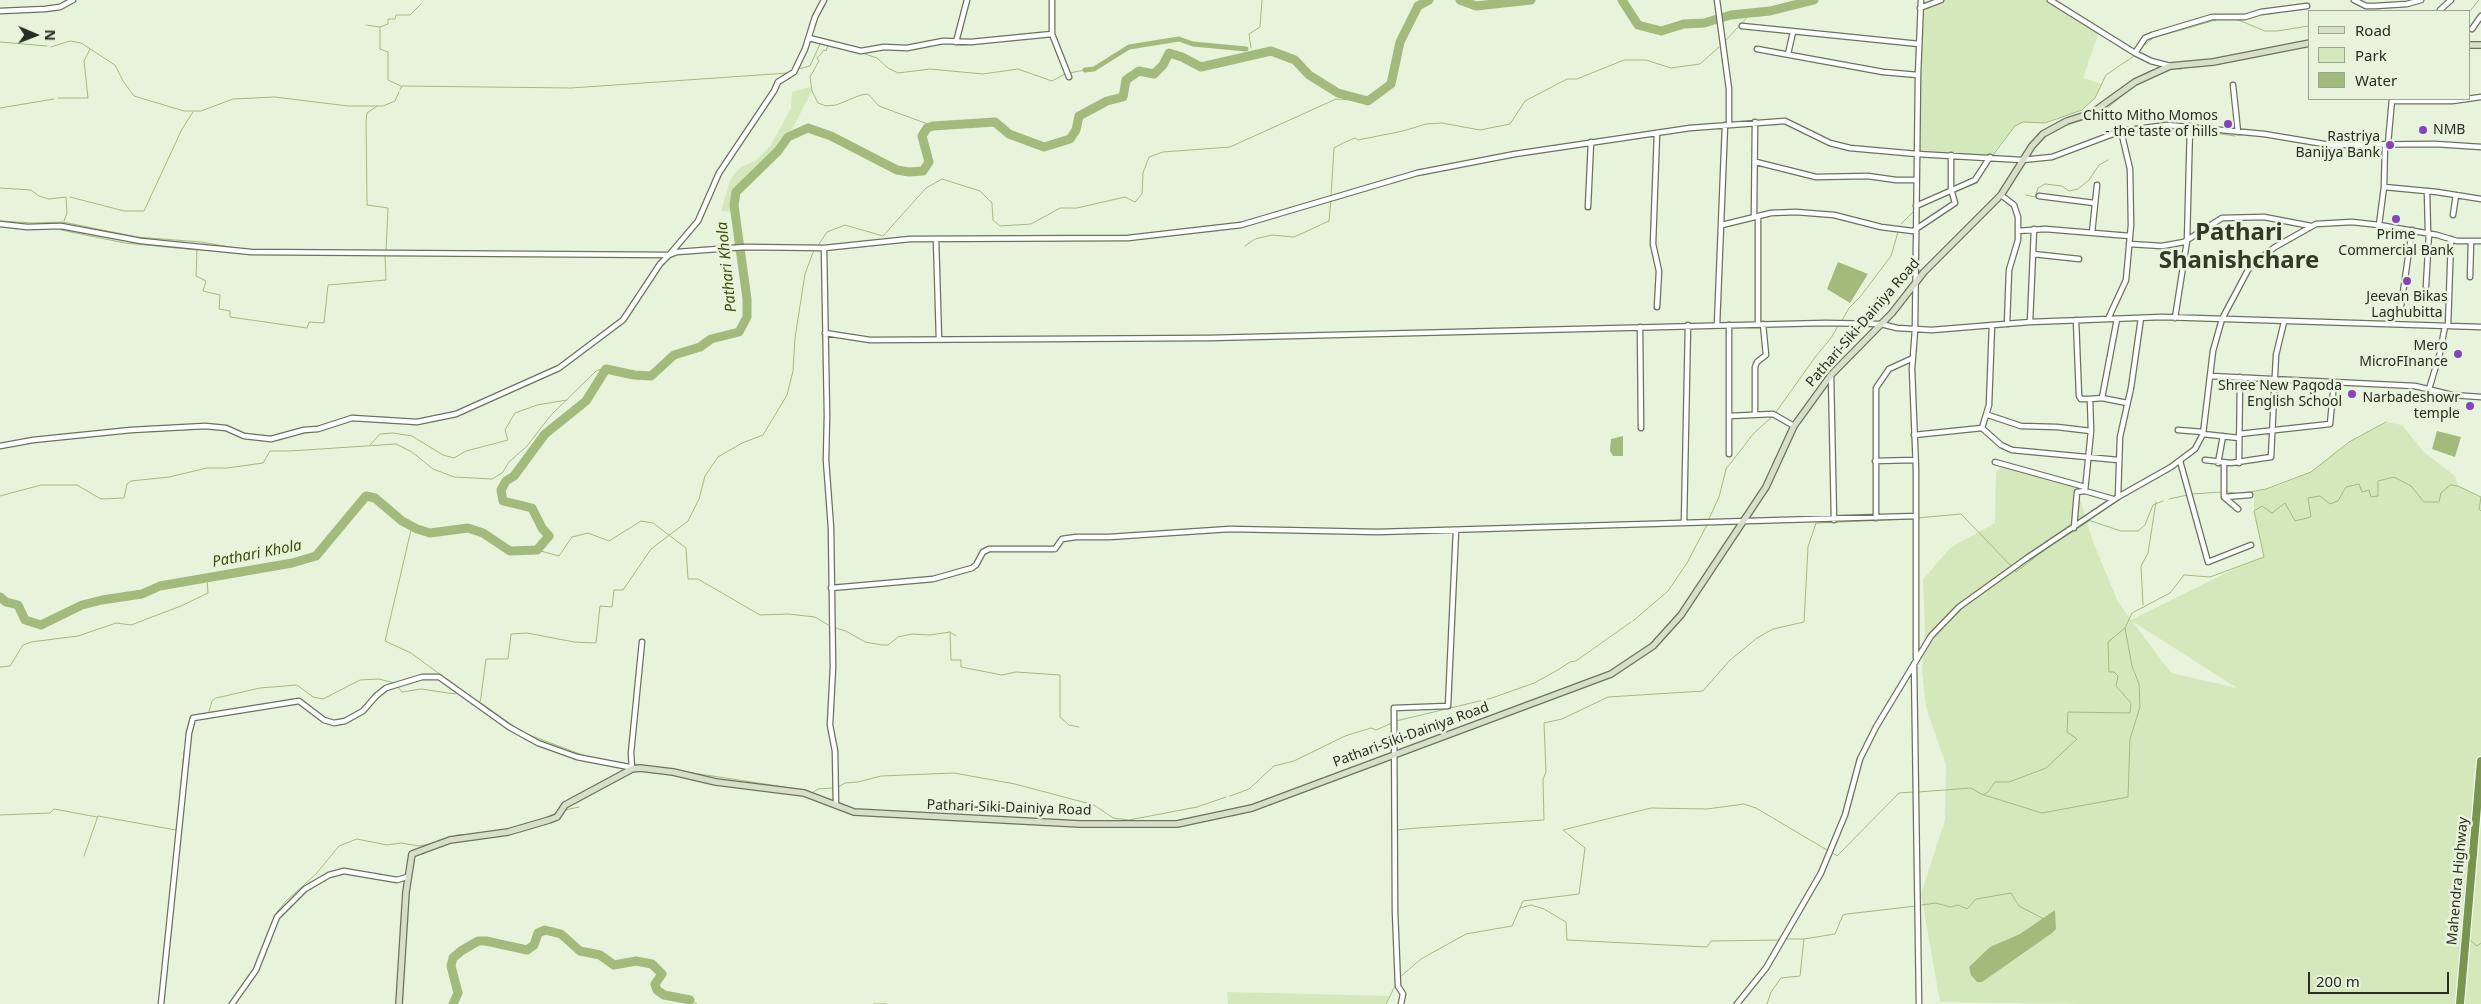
<!DOCTYPE html>
<style>
body{margin:0}
#map{position:relative;width:2481px;height:1004px;overflow:hidden;background:#e8f3db;font-family:"Noto Sans",sans-serif}
canvas{display:block}
.legend{position:absolute;left:2308px;top:10px;width:162px;height:90px;box-sizing:border-box;background:#e8f3db;border:1px solid #9ca492;margin:0;padding:6px 9px;list-style:none;font-size:15px;color:#292d24}
.legend li{display:flex;align-items:center;gap:10px;height:25px}
.legend b{width:25px;border:1px solid #9ca492}
.north{position:absolute;left:10px;top:10px;width:50px;height:50px;-webkit-text-stroke:4px #e8f3db;paint-order:stroke;rotate:91deg;font-size:14px;font-weight:700;line-height:20px;text-align:center;color:#292d24}
.north::after{content:'';display:block;margin:auto;width:18px;height:22px;background:#292d24;clip-path:polygon(50% 0,100% 100%,50% 72%,0 100%)}
.scale{position:absolute;left:2308px;top:972px;width:141px;height:22px;box-sizing:border-box;border:2px solid #292d24;border-top:0;padding-left:6px;font-size:15px;line-height:18px;white-space:nowrap;color:#292d24;-webkit-text-stroke:4px #e8f3db;paint-order:stroke}
</style>
<div id="map">
<canvas width="2481" height="1004"></canvas>
<ul class="legend">
<li><b style="height:6px;background:#d7dfca"></b>Road</li>
<li><b style="height:14px;background:#d4e8bb"></b>Park</li>
<li><b style="height:14px;background:#a2bb7d"></b>Water</li>
</ul>
<div class="north">N</div>
<div class="scale">200 m</div>
</div>
<script>
const context = document.querySelector('canvas').getContext('2d');
context.lineJoin = 'round';
function fillPath(path, color) { context.fillStyle = color; context.fill(path, 'evenodd'); }
const poly = rows => new Path2D(rows.map(r => 'M' + r).join(''));
function trace(path, color, width, dash) { context.strokeStyle = color; context.lineWidth = width; context.lineCap = dash ? 'butt' : 'round'; context.setLineDash(dash || []); context.stroke(path); }
function label(font, color, halo, rows, align = 'center') {
  context.font = font + ' "Noto Sans",sans-serif'; context.lineWidth = 5; context.setLineDash([]); context.textBaseline = 'middle'; context.strokeStyle = halo; context.fillStyle = color; for (const [text, x, y, turn = 0] of rows) {
    context.save(); context.translate(x, y); context.rotate((+turn || 0) * Math.PI / 180); context.textAlign = isNaN(turn) ? turn : align; if (halo) context.strokeText(text, 0, 0); context.fillText(text, 0, 0); context.restore();
  }
}
fillPath(poly([
 [1941,0,2050,0,2099,31,2083,78,2101,84,2095,98,2082,110,2045,123,2023,122,2015,126,1990,157,1917,154,1920,8],
 [810,87,812,91,788,137,778,151,736,192,735,212,721,211,731,178,741,167,755,161,771,145,791,108,792,92],
 [2386,422,2402,425,2424,452,2455,476,2458,486,2481,497,2481,1004,2089,1004,1940,1002,1921,894,1945,820,1946,765,1926,707,1922,671,1925,628,1923,580,1950,548,1995,523,1996,472,2003,464,2077,489,2093,542,2118,602,2131,620,2240,566,2264,557,2254,511,2254,492,2274,487,2311,472,2349,442],
 [2132,621,2237,688,2171,673],
 [1227,992,1389,996,1386,1004,1228,1004]
]), '#d4e8bb');
fillPath(poly([
 [1838,262,1868,274,1850,303,1827,289],
 [2437,431,2461,437,2455,457,2432,449],
 [1623,436,1623,456,1613,456,1610,451,1611,439],
 [2055,910,2056,929,2052,933,1982,982,1977,982,1971,975,1969,967,1990,947,2020,934]
]), '#a2bb7d');
trace(poly([
 [2470,11,2479,0],
 [2236,19,2265,31,2277,31,2309,26],
 [366,25,380,27],
 [1726,40,1752,12],
 [0,42,47,46],
 [828,45,826,51,824,50,817,58,819,61,810,77,812,91,818,103,826,106,836,105,861,95,868,94,879,106,933,126],
 [51,47,70,41,81,43,115,65,123,81,134,96,184,111,201,111,233,99,275,97,348,106,383,106,395,101,399,92],
 [1251,48,1249,34,1260,27,1262,0],
 [2141,48,2153,38,2219,19],
 [862,53,877,58,888,68,898,73,930,69,983,74,1018,69,1052,81,1065,74],
 [798,69,810,66,820,44,824,44],
 [1069,73,1085,70],
 [2150,78,2172,69,2182,69],
 [401,86,388,80,388,52,380,49,380,27,388,24,388,19,395,19,396,15,410,15,421,4],
 [400,90,402,86,571,88,788,73],
 [58,98,88,98,84,61,90,49],
 [377,106,367,113,366,121,367,202,367,205,388,208,386,251],
 [0,108,54,99],
 [2064,126,2099,115,2129,90],
 [2193,130,2235,136],
 [2032,151,2046,136],
 [1993,155,2015,126,2023,122,2045,123,2082,110,2095,98,2106,75,2134,56],
 [0,188,31,190,39,196,49,199,66,197,67,213,64,221],
 [1954,192,1977,183,1990,161],
 [2026,195,2035,197,2038,188,2045,184,2062,186,2069,191,2078,189,2089,180,2099,165,2108,160],
 [1331,196,1334,148,1343,143,1355,138,1358,140,1403,131,1426,124,1442,123,1480,130,1510,124,1525,101,1567,79,1577,79,1624,60,1646,60,1671,68,1700,64,1719,47],
 [70,197,124,211,144,211,182,129,193,112],
 [1920,208,1926,204],
 [0,221,33,223,63,222,137,237,201,242,242,249],
 [1901,224,1914,211],
 [61,230,125,243,197,250,196,276,206,281,203,291,220,295,219,309,230,311,230,317,307,328,309,322,324,323,328,285,386,280,385,254],
 [1245,246,1255,239,1272,235,1294,237,1329,221,1331,200],
 [817,247,827,232,845,225,883,236,926,188,942,179,980,191,992,203,993,220,1000,226,1031,224,1060,208,1077,208,1125,197,1135,202,1142,194,1143,173,1149,157,1163,152,1230,147,1336,99,1368,101],
 [251,250,385,251],
 [1841,322,1849,308,1860,297,1891,256,1898,232],
 [1776,412,1816,356,1831,338,1838,326],
 [370,445,380,434,393,433,412,436,443,455,454,458,466,451,508,440,505,430,515,413,537,405,567,400],
 [2228,492,2239,494,2266,489,2311,472,2349,442,2386,422],
 [2192,494,2221,492],
 [0,496,41,485,77,485,101,499,124,498,127,484,131,481,169,477,207,468,227,468,263,463,270,451,290,451,396,444,412,452,433,469,454,477,492,479,502,473,509,462,527,446,551,415,596,371,605,368],
 [2169,499,2188,495],
 [1917,518,1961,514,2012,567],
 [2088,520,2121,531,2138,531,2145,525,2153,505,2163,501],
 [1708,521,1719,497,1726,469,1754,433,1773,416],
 [412,526,385,641,411,653,475,700],
 [537,550,559,556,572,537,588,533,609,541,641,521,653,523,686,548,688,579,698,579,760,615,788,614,815,617,830,626],
 [2015,570,2016,572,2047,548,2089,521],
 [2143,605,2141,566,2148,553,2156,502],
 [1633,621,1668,591,1687,563,1707,525],
 [835,628,846,631,865,642,882,645,888,645,898,637,912,634,930,635,950,632,956,636],
 [950,632,951,660,961,660,961,667,1002,675,1016,672,1060,675,1060,717,1069,725,1079,727],
 [0,667,10,666,23,645,31,642,78,636,116,623,131,625,181,606,208,593,207,579],
 [397,686,402,692,421,689,455,694,458,692],
 [478,702,480,702,481,697,486,659,508,659,511,634,527,633,574,642,596,643,600,606,612,607,614,590,623,590,651,549,688,521,699,499,705,476,718,457,742,443,763,435,787,395,793,371,795,338,805,274,814,250],
 [481,703,518,729],
 [208,715,212,701,216,698,260,688,297,685,313,697,323,699,360,680,379,679,394,683],
 [1396,721,1492,698,1534,683,1556,671,1570,662,1576,661,1631,622],
 [524,733,588,757,628,764],
 [634,764,804,790],
 [838,787,845,783,858,782,881,776,954,773,1015,784,1094,805,1113,818,1129,820,1197,807,1226,797],
 [1918,792,1971,788,1983,795,1988,792,1995,782,2009,782,2046,768,2077,739,2067,732,2068,712,2130,713,2131,703,2116,686,2118,676,2114,672,2109,672,2108,642,2125,628],
 [812,793,818,789,833,788],
 [180,794,184,751,186,750],
 [1984,795,2042,813,2128,797,2130,739,2140,707,2139,684,2132,666,2125,628,2132,613,2170,593,2184,575,2210,577,2264,557,2254,511,2262,506,2272,513,2285,503,2295,521,2311,517,2308,498,2320,496,2330,504,2338,501,2346,487,2359,484,2362,492,2369,490,2371,497,2378,496,2378,481,2394,477,2411,486,2424,502,2439,502,2441,493,2450,485,2458,486,2481,497,2479,509,2481,511],
 [1230,796,1249,789,1274,766,1294,761,1345,736,1371,728,1376,730,1392,723],
 [565,810,579,807],
 [0,815,50,813,54,809,97,817],
 [542,819,557,813],
 [499,830,510,829],
 [1397,833,1397,830,1417,828,1544,820,1543,779,1546,772,1544,723,1562,719,1608,697,1703,691,1729,661,1757,638,1773,629,1804,622,1808,547,1816,523,1913,519],
 [440,841,457,835,475,834],
 [1831,852,1837,856,1899,793,1914,792],
 [84,856,98,816,176,830,180,803],
 [178,863,191,733],
 [1921,905,1936,903,1950,907,1958,905,1967,909,1976,899,2011,893,2019,906,2044,919],
 [1520,908,1531,905,1544,909,1566,922,1567,940,1707,947,1711,941,1781,940],
 [269,932,277,912,286,901,316,874,339,846,357,839,387,845,401,843,419,846,434,843],
 [1785,939,1804,939],
 [2470,940,2477,946,2481,943],
 [2450,943,2451,939,2458,939],
 [255,967,263,948],
 [1400,977,1421,959,1466,934,1512,926,1523,901,1579,894,1585,848,1563,830,1651,808,1707,809,1744,804,1756,808,1827,850],
 [691,1001,697,1004],
 [229,1004,247,979],
 [874,1004,887,1004],
 [1386,1004,1396,984],
 [1767,1004,1771,992,1781,978,1800,976,1804,939,1835,934,1843,915,1847,914,1916,906]
]), '#a2bb7d', 1);
trace(poly([
 [1085,70,1094,69,1129,47,1179,39,1193,44,1246,49]
]), '#a2bb7d', 5);
trace(poly([
 [1460,0,1476,6,1531,0],
 [1622,0,1638,25,1661,31,1684,24,1704,23,1731,15,1770,11,1814,0],
 [0,597,6,602,18,605,25,620,41,625,82,605,102,600,142,594,160,586,292,563,316,556,366,496,375,498,402,521,417,529,430,533,468,528,483,533,510,551,537,550,549,536,542,528,532,508,503,501,501,490,506,481,514,476,545,434,586,401,606,369,634,375,651,376,674,355,700,347,711,339,739,332,747,317,747,299,734,205,736,192,778,151,788,137,808,128,831,136,897,170,909,172,923,171,929,162,922,136,927,128,933,126,995,122,1009,134,1044,147,1070,139,1076,130,1079,116,1107,101,1123,97,1126,80,1139,71,1154,74,1163,65,1169,53,1182,57,1201,67,1271,51,1295,60,1309,75,1338,93,1368,101,1391,84,1400,42,1418,6,1429,0],
 [453,1004,458,993,451,966,453,958,461,951,478,941,486,941,527,950,534,945,538,933,545,930,561,934,580,951,600,955,614,965,636,961,652,964,662,974,655,984,657,990,664,995,690,1000]
]), '#a2bb7d', 9);
const street = poly([
 [1717,0,1729,89,1729,125],
 [2050,0,2135,53,2151,61,2170,66],
 [2354,0,2366,6,2375,6,2407,4,2421,0],
 [1920,8,1941,0],
 [2440,10,2451,0],
 [0,11,45,9,60,7,73,0],
 [1742,26,1919,44],
 [2472,29,2481,16],
 [1052,34,1069,77],
 [809,38,861,51,884,47,907,48,943,41,971,42,1052,34,1052,0],
 [956,42,967,0],
 [1757,49,1883,72,1918,75],
 [2135,53,2145,38,2152,35,2212,17,2245,17,2261,12,2307,6],
 [1788,54,1793,32],
 [2233,85,2238,132],
 [2392,101,2452,101,2481,97],
 [2388,144,2392,99],
 [1756,162,1816,177,1868,176,1896,180,1916,180],
 [2384,187,2437,192,2481,199],
 [2427,191,2428,233],
 [2001,195,2014,205,2018,217,2018,240,2009,270,2007,324],
 [2039,196,2094,203],
 [1916,206,1975,180,1990,157],
 [1588,207,1591,142],
 [2453,215,2456,195],
 [1754,217,1755,122],
 [0,224,27,227,61,226,141,241,251,252,669,255,698,221,719,173,774,91,778,82,794,72,805,49,815,17,824,0],
 [1722,225,1771,213,1796,212,1834,215,1881,227,1913,231,1955,203,1951,189,1951,155],
 [2379,225,2437,235,2457,241,2481,241],
 [2018,231,2045,229,2130,236],
 [2092,233,2097,185],
 [936,239,939,339],
 [2129,244,2162,246,2184,242,2222,218,2264,217,2311,226],
 [824,248,827,415,826,460,831,528,833,667,830,725,835,751,836,805],
 [2033,254,2079,259],
 [2470,277,2471,242],
 [2426,286,2429,233],
 [2401,306,2412,230],
 [1657,307,1659,271,1653,244,1657,133],
 [2175,318,2187,241,2190,126],
 [2108,319,2126,280,2131,225,2130,169,2121,131],
 [2076,320,2079,396,2081,399,2090,399,2102,398,2117,319],
 [2030,322,2034,229],
 [1758,324,1758,216],
 [1717,325,1725,125],
 [1729,325,1729,454],
 [1992,325,1989,405,1982,428,2001,445,2012,450,2118,460],
 [2448,326,2451,239],
 [1640,327,1641,428],
 [825,333,870,340,1209,338,1825,323,1881,324,1897,328,1932,330,2030,322,2162,317,2481,327],
 [1831,375,1834,520],
 [2210,376,2415,386,2452,395,2481,397],
 [2429,389,2440,353,2445,326],
 [2102,398,2127,403],
 [1755,415,1755,367,1757,362,1766,355,1763,324],
 [1988,415,2021,426,2057,427,2091,431],
 [1729,416,1773,414,1794,426],
 [2178,430,2203,432],
 [2203,434,2239,438],
 [2239,434,2330,424,2334,383],
 [1914,435,1982,428],
 [0,446,33,440,131,430,205,426,226,428,244,436,271,439,304,430,318,429,352,418,417,422,456,414,559,368,623,320,660,264,669,255,677,252,745,247,824,248,910,239,1128,238,1241,225,1417,173,1515,154,1690,128,1785,121,1830,143,1850,148,1917,154,2022,160,2052,157,2121,131,2167,125,2264,134,2330,145,2435,144,2481,147],
 [2205,460,2231,463,2271,457,2276,355,2284,322],
 [1875,461,1915,460],
 [2180,461,2208,562,2251,545],
 [1995,462,2085,487],
 [2218,463,2223,436],
 [2239,463,2240,377],
 [2224,464,2224,497,2238,509],
 [2085,491,2091,431,2090,399],
 [2118,497,2120,437,2131,388,2141,318],
 [2224,497,2250,495],
 [1876,518,1876,388,1889,369,1913,358],
 [1684,523,1688,325],
 [2074,528,2077,492,2085,491,2113,499],
 [831,588,933,579,972,568,976,565,983,552,989,549,1055,549,1062,539,1076,537,1109,537,1230,529,1378,532,1916,516],
 [1916,658,1916,469,1912,369,1915,330,1918,75,1921,0],
 [1914,664,1919,1004],
 [161,1004,189,733,193,718,299,701,324,720,334,723,345,721,363,711,376,696,386,688,422,677,439,677,509,727,538,743,577,757,629,767,632,769,631,753,642,642],
 [232,1004,256,970,277,917,305,889,329,875,344,871,397,880,407,877],
 [1401,1004,1403,994,1398,986,1395,911,1394,708,1448,706,1456,530],
 [1737,1004,1766,968,1821,873,1845,815,1860,759,1876,727,1931,636,1959,607,2027,558,2118,497,2171,467,2195,449,2203,434,2213,351,2222,319,2248,270,2254,263,2275,247,2316,224,2352,222,2379,225,2384,187,2385,144]
]);
const secondary = poly([
 [2470,45,2481,45],
 [399,1004,406,892,412,854,450,840,508,832,549,820,557,817,565,805,632,769,640,768,673,772,716,782,804,793,854,812,1080,824,1177,824,1252,808,1611,674,1653,646,1681,615,1766,487,1794,426,1831,375,1892,313,1924,272,2001,195,2032,146,2043,134,2067,121,2092,113,2135,82,2170,66,2213,62,2310,43]
]);
const highway = poly([
 [2460,1004,2481,761]
]);
trace(street, '#6a735e', 7);
trace(secondary, '#6a735e', 8);
trace(highway, '#fff', 10);
trace(street, '#fff', 4.5);
trace(secondary, '#d7dfca', 5.5);
trace(highway, '#79944e', 8);
for (const [x, y, r, color] of [
 [2228,124,5,"#8544b9"],
 [2423,130,5,"#8544b9"],
 [2390,145,5,"#8544b9"],
 [2396,219,5,"#8544b9"],
 [2407,281,5,"#8544b9"],
 [2458,354,5,"#8544b9"],
 [2352,394,5,"#8544b9"],
 [2470,406,5,"#8544b9"]
]) { const dot = new Path2D(); dot.arc(x, y, r, 0, 2 * Math.PI); context.fillStyle = color; context.fill(dot); trace(dot, '#e8f3db', 2); }
label('14px', '#292d24', '#e8f3db', [
 ["Chitto Mitho Momos",2218,116],
 ["- the taste of hills",2218,132],
 ["NMB",2433,130,"left"],
 ["Rastriya",2380,137],
 ["Banijya Bank",2380,153],
 ["Prime",2396,235,"center"],
 ["Commercial Bank",2396,251,"center"],
 ["Jeevan Bikas",2407,297,"center"],
 ["Laghubitta",2407,313,"center"],
 ["Mero",2448,346],
 ["MicroFInance",2448,362],
 ["Shree New Pagoda",2342,386],
 ["English School",2342,402],
 ["Narbadeshowr",2460,398],
 ["temple",2460,414]
], 'right');
label('14px', '#292d24', '#e8f3db', [
 ["Pathari-Siki-Dainiya Road",1863,323,-49],
 ["Pathari-Siki-Dainiya Road",1411,735,-20],
 ["Pathari-Siki-Dainiya Road",1009,808,2],
 ["Mahendra Highway",2458,881,-85]
]);
label('italic 15px', '#394f08', '#e8f3db', [
 ["Pathari Khola",727,267,-96],
 ["Pathari Khola",257,554,-11]
]);
label('bold 24px', '#313927', '#e8f3db', [
 ["Pathari",2239,233],
 ["Shanishchare",2239,261]
]);
</script>
